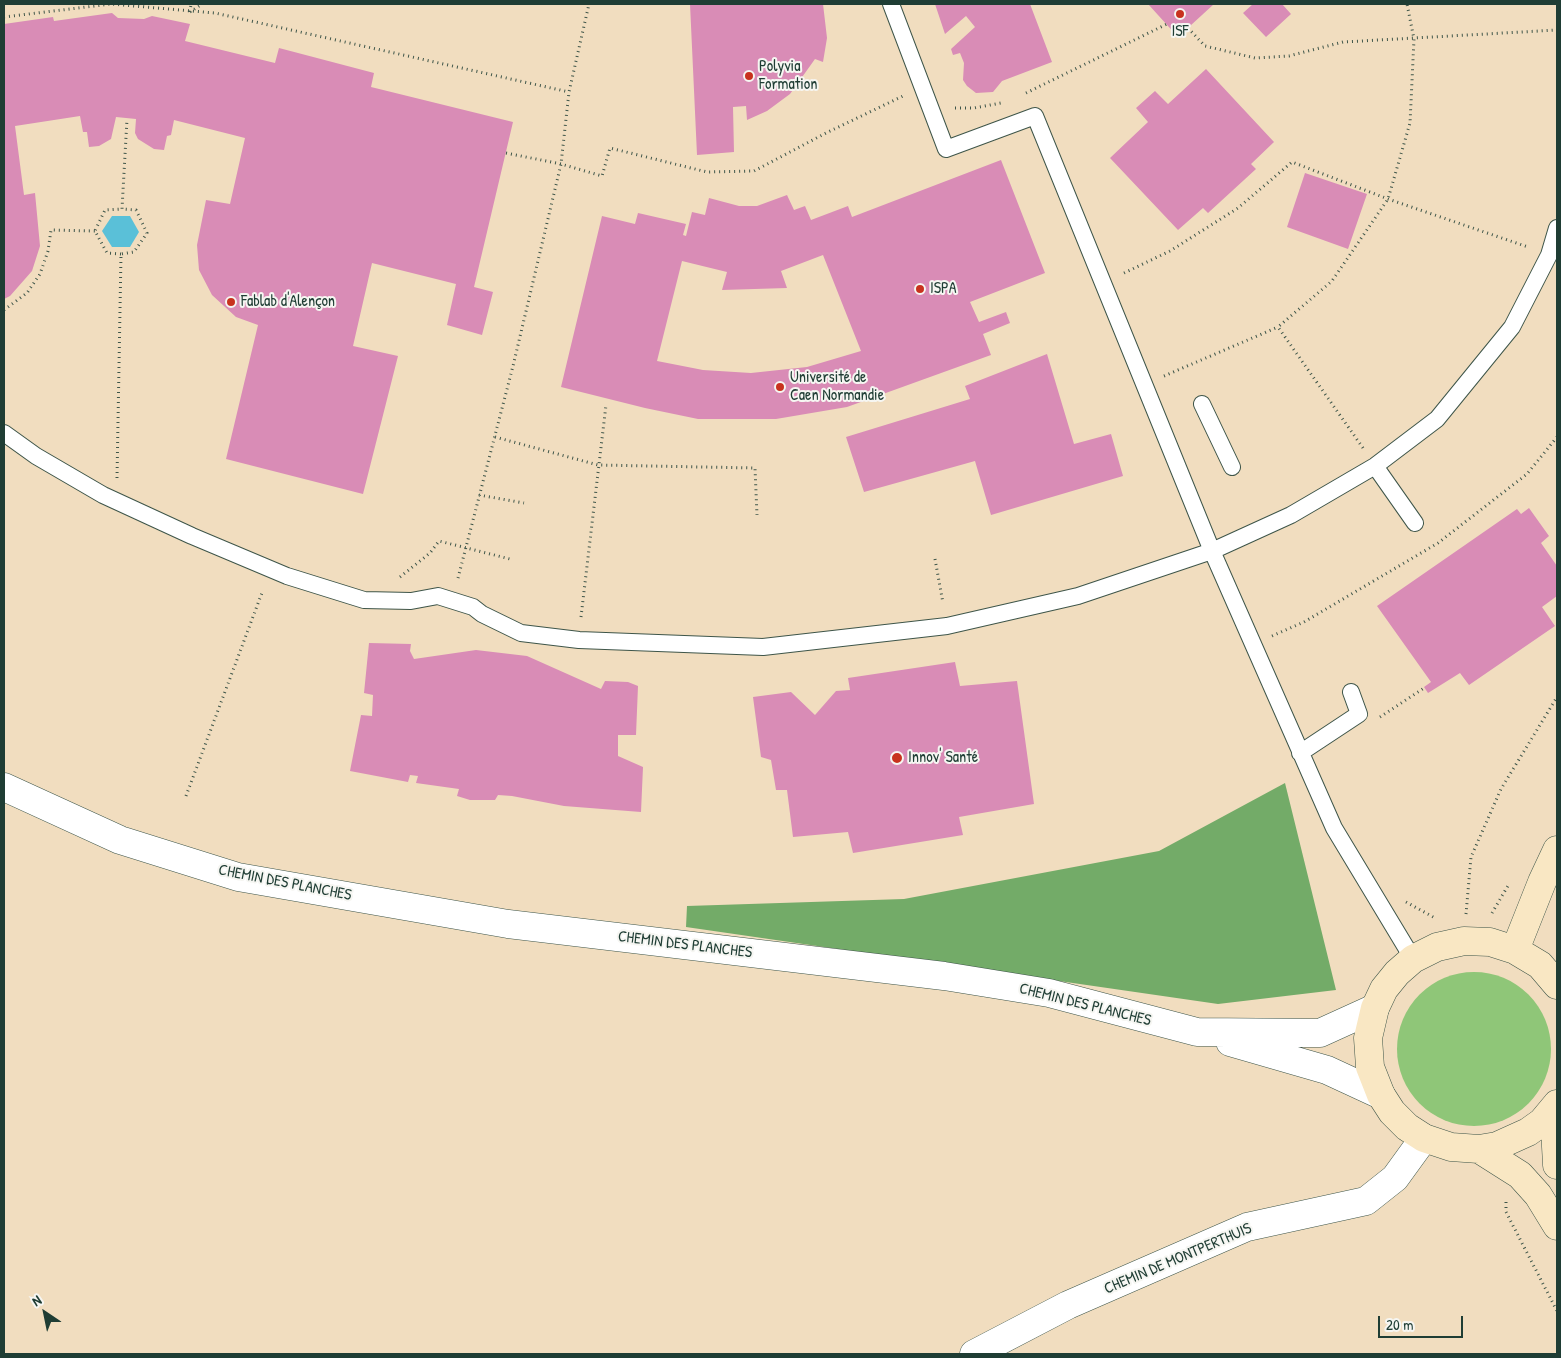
<!DOCTYPE html>
<meta charset="utf-8">
<style>
body{margin:0}
#map{position:relative;width:1561px;height:1358px;overflow:hidden;background:#f1ddbf;font-family:"Patrick Hand",sans-serif}
canvas{display:block}
.frame{position:absolute;inset:0;border:5px solid #1f3d34;pointer-events:none}
.north{position:absolute;left:20px;top:1288px;width:50px;height:50px;-webkit-text-stroke:4px #f6f6f2;paint-order:stroke;rotate:326deg;font-size:14px;font-weight:700;line-height:20px;text-align:center;color:#1f3d34}
.north::after{content:'';display:block;margin:auto;width:18px;height:22px;background:#1f3d34;clip-path:polygon(50% 0,100% 100%,50% 72%,0 100%)}
.scale{position:absolute;left:1378px;top:1316px;width:85px;height:22px;box-sizing:border-box;border:2px solid #1f3d34;border-top:0;padding-left:6px;font-size:15px;line-height:18px;white-space:nowrap;color:#1f3d34;-webkit-text-stroke:4px #f6f6f2;paint-order:stroke}
</style>
<div id="map">
<canvas width="1561" height="1358"></canvas>
<div class="frame"></div>
<div class="north">N</div>
<div class="scale">20 m</div>
</div>
<script>
const context = document.querySelector('canvas').getContext('2d');
context.lineJoin = 'round';
function fillPath(path, color) { context.fillStyle = color; context.fill(path, 'evenodd'); }
const poly = rows => new Path2D(rows.map(r => 'M' + r).join(''));
function trace(path, color, width, dash) { context.strokeStyle = color; context.lineWidth = width; context.lineCap = dash ? 'butt' : 'round'; context.setLineDash(dash || []); context.stroke(path); }
function label(font, color, halo, rows, align = 'center') {
  context.font = font + ' "Patrick Hand",sans-serif'; context.lineWidth = 4; context.setLineDash([]); context.textBaseline = 'middle'; context.strokeStyle = halo; context.fillStyle = color; for (const [text, x, y, turn = 0] of rows) {
    context.save(); context.translate(x, y); context.rotate((+turn || 0) * Math.PI / 180); context.textAlign = isNaN(turn) ? turn : align; if (halo) context.strokeText(text, 0, 0); context.fillText(text, 0, 0); context.restore();
  }
}
fillPath(poly([
 '1397 1049a77 77 0 1 1 154 0a77 77 0 1 1-154 0Z'
]), '#8fc678');
fillPath(poly([
 [1285,783,1336,990,1218,1004,686,927,687,906,904,899,1159,851]
]), '#73ab68');
fillPath(poly([
 [112,216,130,216,139,232,130,247,112,247,102,231]
]), '#5ac0d8');
fillPath(poly([
 [690,4,823,4,827,38,823,62,815,59,790,94,767,111,747,120,746,106,733,107,734,152,697,155],
 [935,4,1030,4,1052,62,1002,81,993,92,976,93,967,86,963,80,964,63,960,53,953,55,951,49,975,27,966,16,945,34],
 [1148,4,1214,4,1178,37],
 [1253,4,1282,4,1291,14,1266,37,1243,13],
 [112,13,118,18,144,19,152,16,190,24,185,41,275,63,279,48,374,73,371,87,513,122,474,287,493,292,482,335,447,325,456,284,372,263,353,346,398,356,363,494,226,459,258,325,236,317,212,295,199,270,197,245,206,200,230,204,245,138,174,120,171,135,167,136,164,150,154,149,138,139,135,133,136,119,116,117,111,139,99,146,89,147,87,132,83,132,80,116,15,126,24,195,35,193,40,246,32,271,10,296,4,299,4,24,53,17,54,21],
 [1206,69,1274,142,1251,164,1256,169,1208,213,1203,208,1178,230,1110,158,1148,122,1136,108,1155,91,1168,104],
 [1001,160,1045,273,970,302,979,322,1006,312,1010,323,983,334,991,355,847,407,776,419,698,419,645,408,561,387,602,216,635,224,638,213,686,224,683,235,686,236,692,212,705,215,709,198,739,206,757,206,787,195,794,210,805,206,811,220,848,206,852,217],
 [823,255,861,351,807,367,751,373,703,370,657,361,682,261,727,272,722,290,787,288,781,271],
 [1305,173,1367,194,1348,249,1287,227],
 [1047,354,1074,444,1111,434,1123,476,991,515,975,461,864,492,846,437,970,399,965,386],
 [1529,508,1549,536,1541,543,1557,566,1557,596,1542,607,1555,626,1469,685,1460,673,1428,693,1424,687,1431,682,1377,606,1517,509,1521,514],
 [369,643,411,644,410,651,414,659,476,650,527,656,601,689,605,681,628,682,638,686,636,735,618,735,618,756,643,767,641,812,564,806,512,796,498,795,495,800,470,800,457,796,459,789,416,783,418,776,410,775,408,782,350,771,361,715,372,716,373,695,364,693],
 [955,662,960,686,1017,681,1034,804,959,817,963,835,853,853,848,832,793,837,787,790,776,790,771,760,761,757,753,697,791,692,815,715,836,691,850,690,848,678]
]), '#d98cb6');
const lane = poly([
 [891,4,946,149,1035,116,1212,551,1291,515,1375,466,1437,419,1512,327,1549,255,1557,228],
 [1202,404,1232,467],
 [4,433,36,456,103,495,192,536,287,576,364,600,411,601,438,596,473,607,482,614,521,633,579,640,763,647,947,626,1078,596,1212,551,1334,828,1413,959],
 [1375,466,1415,523],
 [1300,753,1359,714,1351,692]
]);
const street = poly([
 [4,787,120,840,238,877,508,924,944,976,1049,993,1197,1032,1320,1033,1375,1008],
 [1230,1042,1327,1070,1381,1095],
 [974,1354,1068,1305,1247,1227,1366,1201,1395,1178,1424,1138]
]);
const secondary = poly([
 [1515,950,1542,882,1557,850],
 [1557,985,1540,965,1515,950,1490,942,1464,941,1437,947,1413,959,1397,973,1384,989,1375,1008,1368,1038,1370,1067,1381,1095,1392,1112,1407,1127,1424,1138,1451,1147,1479,1149,1497,1146,1528,1132,1542,1122,1557,1104],
 [1554,1109,1557,1165],
 [1479,1149,1520,1175,1538,1195,1557,1226]
]);
trace(lane, '#3e5549', 18);
trace(street, '#3e5549', 29);
trace(secondary, '#3e5549', 29);
trace(poly([
 [190,12,202,4],
 [190,12,191,4],
 [4,17,111,4,215,13,569,92],
 [1188,28,1205,46,1255,58,1289,56,1343,42,1557,30],
 [1026,93,1167,24],
 [955,108,974,108,1001,103],
 [506,153,561,164,602,176,610,148,707,172,754,171,826,133,903,96],
 [121,254,107,253,95,231,105,210,122,209],
 [1124,273,1170,251,1238,208,1292,162,1388,199,1528,247],
 [4,310,27,293,40,274,48,251,51,230,95,231],
 [1164,376,1278,327],
 [495,437,598,465,755,468,757,515],
 [1363,448,1278,327,1332,281,1388,199,1410,123,1414,39,1407,4],
 [117,478,121,254,134,252,147,233,136,210,122,209,127,119],
 [479,495,524,503],
 [935,559,943,603],
 [400,577,430,553,439,541,510,559],
 [458,578,513,366,561,164,569,92,589,4],
 [581,617,606,405],
 [1272,636,1304,622,1438,543,1527,474,1557,437],
 [1380,717,1424,688],
 [186,796,263,590],
 [1406,902,1435,918],
 [1492,913,1509,884],
 [1466,914,1471,857,1501,789,1557,697],
 [1506,1202,1506,1212,1557,1311]
]), '#3e5549', 3, [1, 4]);
trace(lane, '#fff', 16);
trace(street, '#fff', 28);
trace(secondary, '#f9e7c3', 28);
for (const [x, y, r, color] of [
 [1180,14,5,"#c8321e"],
 [749,76,5,"#c8321e"],
 [920,289,5,"#c8321e"],
 [231,302,5,"#c8321e"],
 [780,387,5,"#c8321e"],
 [897,758,6,"#c8321e"]
]) { const dot = new Path2D(); dot.arc(x, y, r, 0, 2 * Math.PI); context.fillStyle = color; context.fill(dot); trace(dot, '#f6f6f2', 2); }
label('16px', '#1f3d34', '#f6f6f2', [
 ["ISF",1180,32,"center"],
 ["Polyvia",759,67],
 ["Formation",759,85],
 ["ISPA",930,289],
 ["Fablab d'Alençon",241,302],
 ["Université de",790,378],
 ["Caen Normandie",790,396],
 ["Innov' Santé",908,758]
], 'left');
label('16px', '#1f3d34', '#f6f6f2', [
 ["CHEMIN DES PLANCHES",285,883,11],
 ["CHEMIN DES PLANCHES",685,945,7],
 ["CHEMIN DES PLANCHES",1085,1005,14],
 ["CHEMIN DE MONTPERTHUIS",1178,1259,-23]
]);
</script>
